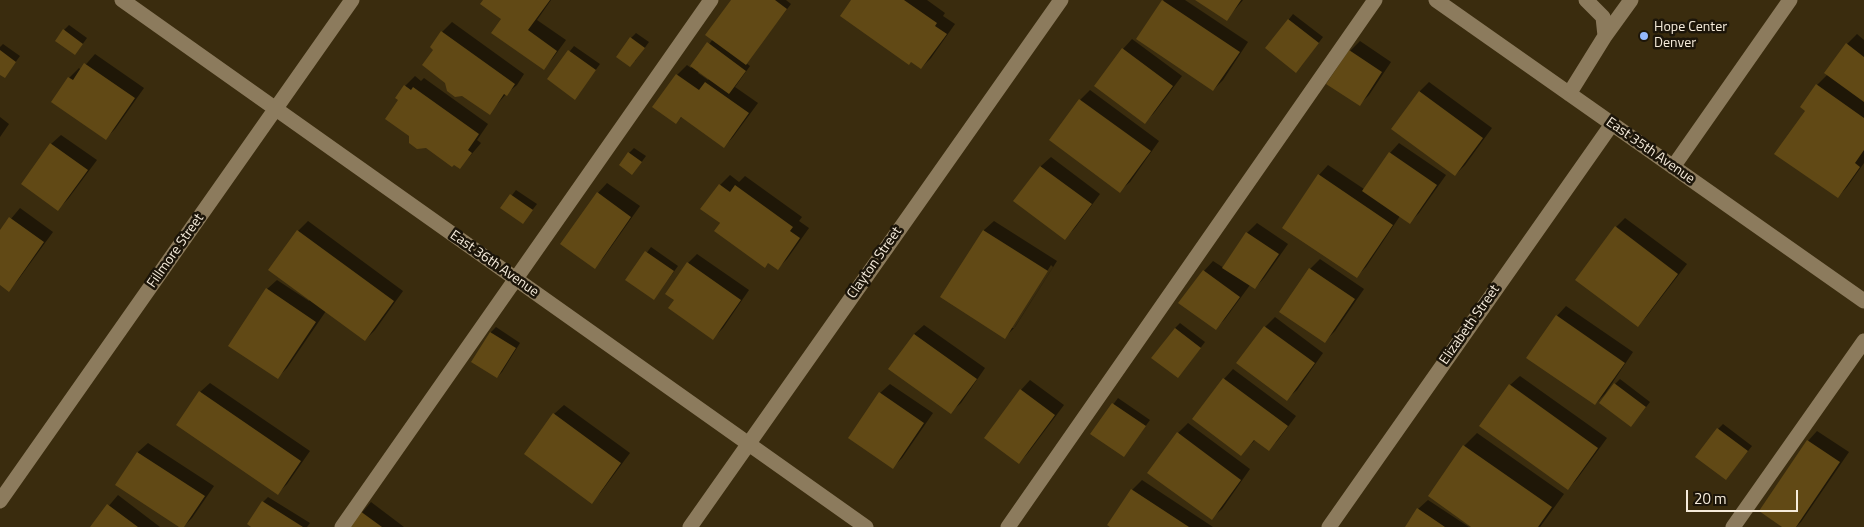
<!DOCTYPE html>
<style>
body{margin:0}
#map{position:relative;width:1864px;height:527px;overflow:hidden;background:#3a2c0e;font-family:"Titillium Web",sans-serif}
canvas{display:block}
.scale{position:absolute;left:1686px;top:490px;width:112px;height:22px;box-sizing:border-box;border:2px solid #f5ebdb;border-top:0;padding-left:6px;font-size:15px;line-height:18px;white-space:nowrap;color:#f5ebdb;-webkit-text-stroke:4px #1c1509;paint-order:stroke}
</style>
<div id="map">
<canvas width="1864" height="527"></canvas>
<div class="scale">20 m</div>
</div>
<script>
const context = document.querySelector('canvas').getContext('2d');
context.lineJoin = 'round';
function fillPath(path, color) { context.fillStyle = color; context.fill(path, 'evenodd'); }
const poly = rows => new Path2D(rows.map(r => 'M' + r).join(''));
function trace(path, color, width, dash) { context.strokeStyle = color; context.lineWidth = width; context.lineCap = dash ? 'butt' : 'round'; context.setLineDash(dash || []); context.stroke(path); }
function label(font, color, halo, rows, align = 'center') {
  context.font = font + ' "Titillium Web",sans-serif'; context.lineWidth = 5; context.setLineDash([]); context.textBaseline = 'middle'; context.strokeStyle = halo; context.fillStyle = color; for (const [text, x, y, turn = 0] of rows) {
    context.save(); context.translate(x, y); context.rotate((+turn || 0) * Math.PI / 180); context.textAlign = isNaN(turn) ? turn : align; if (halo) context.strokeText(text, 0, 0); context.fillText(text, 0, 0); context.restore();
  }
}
fillPath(poly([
 [484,0,551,0,537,20,566,40,553,58,544,68,503,19],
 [733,0,786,0,791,4,746,63,750,66,735,87,758,103,733,137,724,147,682,117,676,122,654,107,677,75,687,65,691,68,713,39],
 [699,71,710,78,708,80,698,73],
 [853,0,927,0,945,13,943,16,955,24,931,58,921,68],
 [1164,0,1185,0,1248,42,1223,80,1213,90,1163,1],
 [1198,0,1243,0,1227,19],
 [1293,14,1323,37,1301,66,1267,48],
 [452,22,524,74,517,85,506,94,489,114,447,82,435,50,442,32],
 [69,25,87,38,79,49,64,30],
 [636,33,649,42,635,61,631,38],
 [1857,34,1864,40,1864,163,1847,187,1838,197,1807,110,1817,85,1828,74,1847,44],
 [1132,39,1182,76,1154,113,1145,122,1123,49],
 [1360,41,1391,62,1369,95,1359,105,1350,51],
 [3,44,20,56,9,71,0,73,0,47],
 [574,46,600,64,575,98,548,79],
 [95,54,144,88,115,129,105,139,53,102,69,78,79,68,81,70],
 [415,76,421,81,424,78,488,124,477,140,481,143,460,168,410,135,399,100,405,86],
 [1429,82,1492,128,1465,165,1455,175,1392,129,1420,91],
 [1090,90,1159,141,1130,182,1120,191,1050,140,1080,100],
 [0,117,9,124,0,137],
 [61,135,97,160,68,199,58,209,51,144],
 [1399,143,1446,175,1419,213,1409,223,1400,216,1366,267,1357,276,1319,175,1328,165,1364,189,1390,153],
 [634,148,646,156,637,168,629,153],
 [1051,157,1100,194,1075,228,1065,238,1015,201,1041,166],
 [730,175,739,182,745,176,802,217,799,221,809,228,787,259,778,268,702,209,720,185],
 [607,183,640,206,604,257,595,267,598,193],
 [516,190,537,204,523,222,502,208],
 [20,208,53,232,18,280,9,290,0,284,0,232],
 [1625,218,1687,264,1647,316,1638,325,1616,227],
 [308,221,403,291,375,330,365,340,326,311,287,368,277,378,267,289,277,280,309,301,310,299,298,231],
 [994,221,1057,261,1015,327,1005,337,942,297,984,230],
 [1051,265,1053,267,1014,328,1011,328],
 [1257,223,1288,244,1264,278,1255,288,1250,285,1225,319,1216,328,1204,271,1213,261,1224,268,1247,233],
 [651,247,678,266,654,299,627,280],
 [697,254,749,290,723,328,713,338,675,300,688,263],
 [1320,259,1364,289,1335,331,1325,341,1310,269],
 [1566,306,1633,352,1605,394,1595,404,1557,316],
 [1275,317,1323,353,1297,390,1287,399,1238,363,1265,327],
 [1180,323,1205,342,1178,377,1175,328],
 [924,325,985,368,961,403,951,412,914,334],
 [496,327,520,343,502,372,497,377,472,362,491,332],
 [1233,369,1296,416,1278,440,1269,450,1255,440,1241,454,1224,379],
 [1520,376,1607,438,1577,479,1568,489,1510,385],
 [1620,379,1650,402,1636,420,1615,384],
 [1030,380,1064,405,1028,453,1019,463,1021,390],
 [210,383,310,451,287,484,277,494,200,392],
 [890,384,933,413,902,458,893,467,880,393],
 [1118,398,1150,420,1124,455,1092,433],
 [564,405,630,453,601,492,592,502,554,414],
 [1188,423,1250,469,1222,509,1212,518,1178,433],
 [1723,424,1752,446,1726,479,1718,429],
 [1817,431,1849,452,1801,522,1796,527,1784,527,1808,441],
 [1477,433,1564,494,1540,527,1473,527,1464,446],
 [148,443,214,486,192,518,183,527,117,485,138,452],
 [1142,480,1213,527,1113,527,1132,490],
 [118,495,160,527,91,527],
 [268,497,310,523,307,527,253,527,263,502],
 [1428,500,1469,527,1406,527,1418,509],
 [371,502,404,527,350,527]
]), '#0007');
fillPath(poly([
 [483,0,550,0,528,30,557,51,544,70,491,33,501,19,480,4],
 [731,0,775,0,787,9,746,65,705,35],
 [851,0,904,0,937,23,935,26,947,34,921,69,911,62,909,65,840,16],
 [1162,0,1240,52,1213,91,1136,39],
 [1195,0,1241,0,1227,21],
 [1288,19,1319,43,1296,73,1265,48],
 [63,29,83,44,75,55,55,41],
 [441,31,515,84,507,96,504,94,490,115,462,96,455,97,447,91,445,83,422,65,433,50,430,47],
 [630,37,645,48,630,67,616,57],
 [707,42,746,71,729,94,690,66],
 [1846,43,1864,57,1864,102,1824,73],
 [1122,48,1173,86,1145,124,1094,86],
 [0,50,16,62,5,78,0,75],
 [568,50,596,70,575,100,547,79],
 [1349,50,1382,72,1360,106,1326,84],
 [84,63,135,98,106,140,51,102,68,77,73,80],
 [676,74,699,90,705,82,749,113,724,148,681,117,676,124,652,107],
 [1816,84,1864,118,1864,150,1855,163,1860,167,1838,198,1774,154,1805,111,1800,107],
 [404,85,411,90,413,87,479,134,468,150,472,153,460,169,454,165,452,167,426,148,417,149,409,143,409,136,385,119,398,100,395,98],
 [1419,91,1483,138,1455,176,1391,129],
 [1079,99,1151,151,1120,193,1049,140],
 [50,143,88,170,58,211,21,184],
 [628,152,642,162,632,175,619,165],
 [1389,152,1437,185,1410,224,1362,191],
 [1040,166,1092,204,1065,240,1013,201],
 [1318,174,1393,225,1357,278,1282,228],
 [719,184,730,192,735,185,793,227,790,231,800,238,778,270,768,263,765,268,714,231,720,223,700,209],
 [597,192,631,217,595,269,560,244],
 [510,194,533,210,523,224,500,208],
 [9,217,44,242,9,292,0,285,0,230],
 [1615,226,1678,274,1638,327,1575,280],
 [297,230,394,301,365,341,268,270],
 [983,230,1048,271,1005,339,940,297],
 [1246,232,1279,254,1255,289,1222,268],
 [645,251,674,271,654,300,625,280],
 [687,262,741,300,713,340,668,308,674,300,665,294],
 [1309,268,1355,299,1325,343,1279,312],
 [1203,270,1240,297,1216,330,1178,303],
 [266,288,316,322,278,379,228,346],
 [1556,315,1625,363,1595,405,1526,358],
 [1264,326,1315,363,1287,401,1236,363],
 [1175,328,1201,348,1178,378,1151,358],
 [490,332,516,348,497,378,471,362],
 [914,334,977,379,951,414,888,369],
 [1223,378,1288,426,1269,451,1254,440,1241,456,1192,419],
 [1614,383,1646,407,1631,427,1599,403],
 [1509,384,1598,448,1568,490,1479,426],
 [1020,389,1055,415,1019,464,984,438],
 [199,391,301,461,278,495,176,425],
 [879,392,924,423,893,469,848,438],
 [1112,403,1146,426,1124,457,1090,434],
 [553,413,621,463,592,504,524,454],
 [1717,428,1748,451,1726,480,1695,457],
 [1177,432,1241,480,1212,520,1147,473],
 [1807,440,1840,462,1796,527,1782,527,1759,511],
 [1463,445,1552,507,1538,527,1471,527,1428,496],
 [137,452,205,496,184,527,179,527,115,485],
 [1131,489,1189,527,1110,527,1107,525],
 [262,501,303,527,251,527,247,524],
 [107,504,138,527,90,527],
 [1417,508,1445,527,1405,527],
 [360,511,382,527,349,527]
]), '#614915');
trace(poly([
 [122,0,866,527],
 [1436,0,1864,301],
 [1605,36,1631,0],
 [1569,94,1605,36,1603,17,1586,0],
 [1673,167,1790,0],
 [0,501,352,0],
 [342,527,711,0],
 [690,527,1061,0],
 [1008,527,1375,0],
 [1329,527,1612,124],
 [1733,527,1864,341]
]), '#8c7b5d', 15);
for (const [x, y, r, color] of [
 [1644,36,5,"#93b7fd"]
]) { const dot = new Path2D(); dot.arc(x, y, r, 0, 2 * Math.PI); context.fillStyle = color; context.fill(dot); trace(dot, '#1c1509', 2); }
label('14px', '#f5ebdb', '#1c1509', [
 ["Hope Center",1654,28],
 ["Denver",1654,44]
], 'left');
label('14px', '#f5ebdb', '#1c1509', [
 ["East 35th Avenue",1650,151,35],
 ["Fillmore Street",176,251,-55],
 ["Clayton Street",875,263,-55],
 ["East 36th Avenue",494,264,35],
 ["Elizabeth Street",1470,325,-55]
]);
</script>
